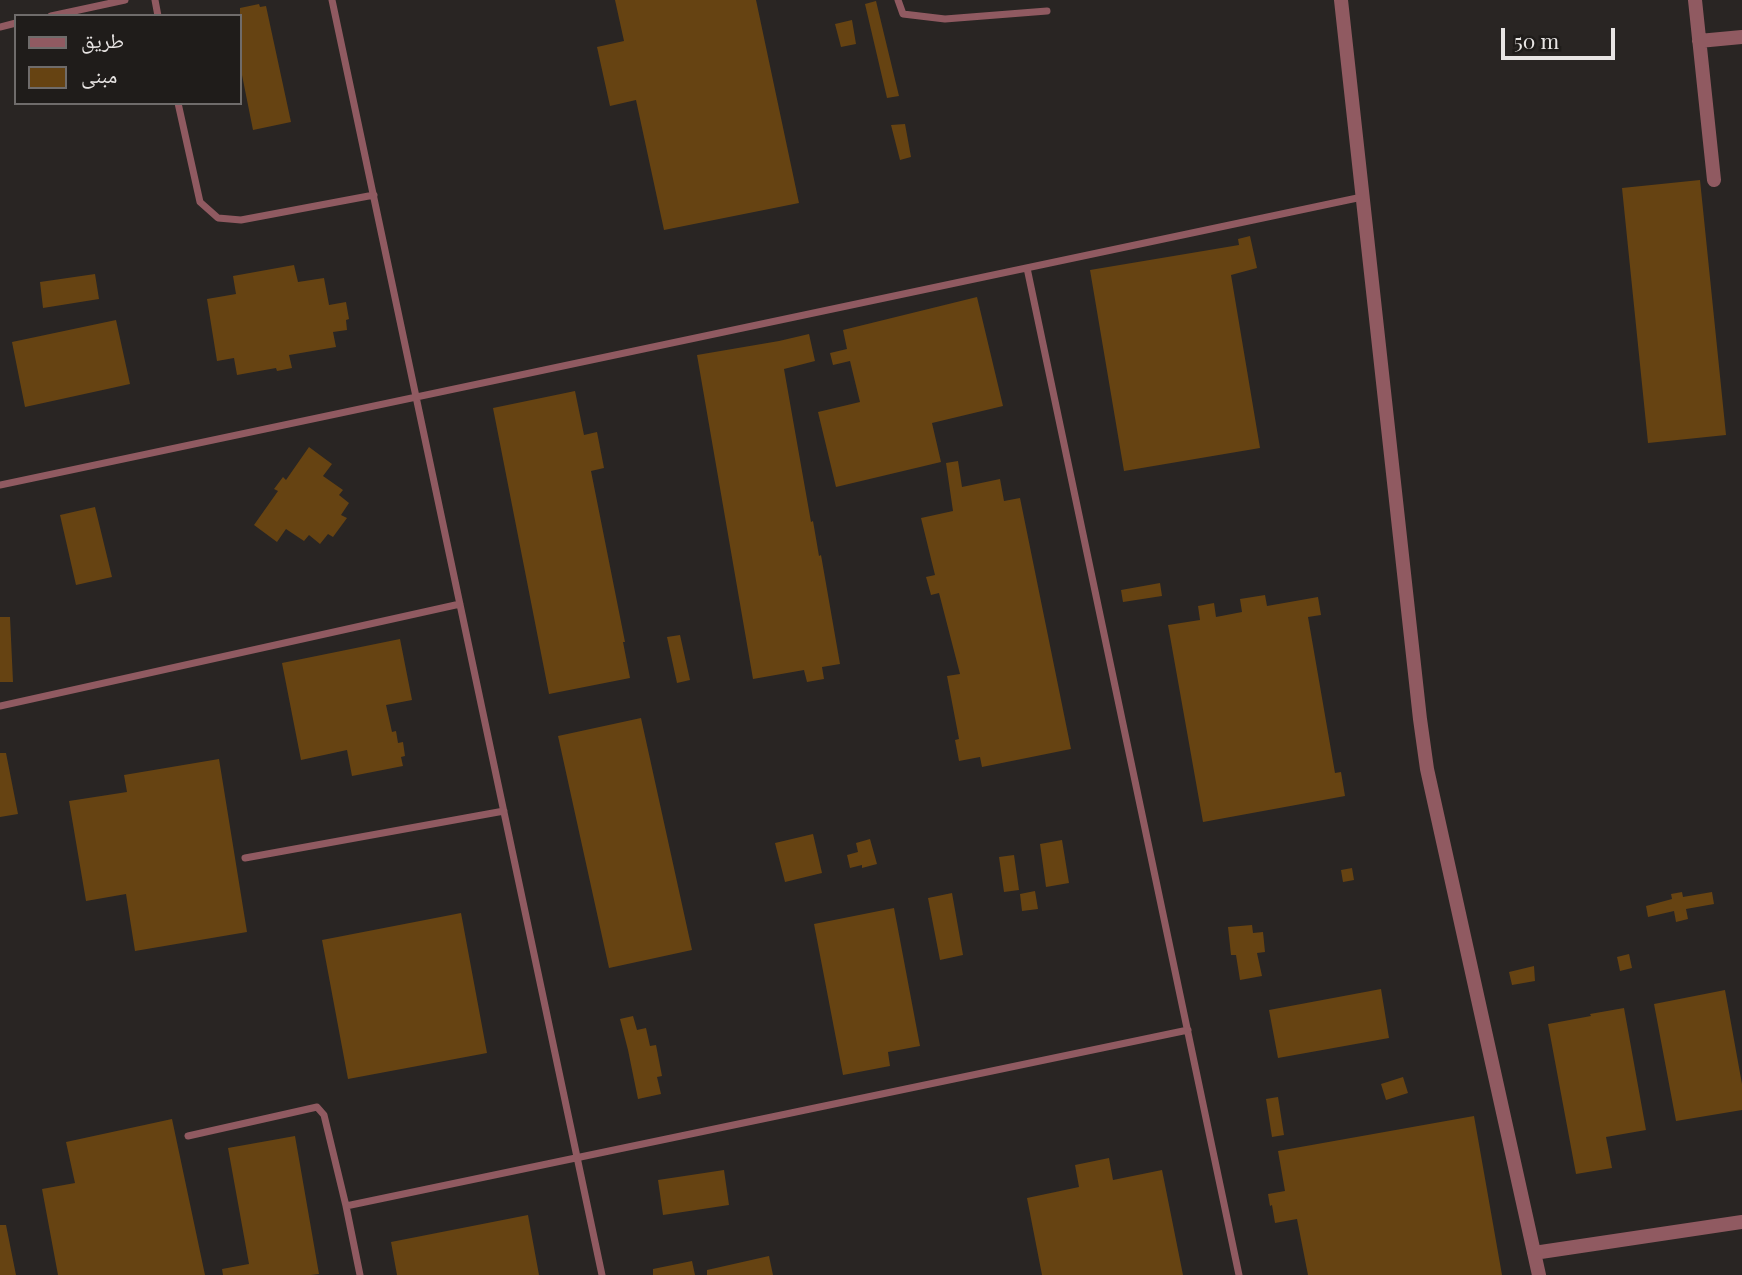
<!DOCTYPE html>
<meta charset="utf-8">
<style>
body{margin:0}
#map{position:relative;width:1742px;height:1275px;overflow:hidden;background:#292523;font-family:"Playfair Display","Noto Naskh Arabic",serif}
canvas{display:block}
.legend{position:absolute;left:14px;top:14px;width:228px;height:91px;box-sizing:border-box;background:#1f1c1a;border:2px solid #6f6c6b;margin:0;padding:9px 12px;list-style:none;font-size:21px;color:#e8e5e4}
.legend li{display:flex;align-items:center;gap:14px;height:35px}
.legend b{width:35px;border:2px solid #6f6c6b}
.scale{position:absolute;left:1501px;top:28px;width:114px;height:32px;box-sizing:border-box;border:4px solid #e8e5e4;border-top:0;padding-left:9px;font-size:21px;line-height:24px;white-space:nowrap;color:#e8e5e4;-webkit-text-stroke:5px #1f1c1a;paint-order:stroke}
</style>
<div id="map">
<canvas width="1742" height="1275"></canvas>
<ul class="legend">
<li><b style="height:9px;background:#905a61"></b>طريق</li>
<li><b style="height:19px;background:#664312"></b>مبنى</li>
</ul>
<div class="scale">50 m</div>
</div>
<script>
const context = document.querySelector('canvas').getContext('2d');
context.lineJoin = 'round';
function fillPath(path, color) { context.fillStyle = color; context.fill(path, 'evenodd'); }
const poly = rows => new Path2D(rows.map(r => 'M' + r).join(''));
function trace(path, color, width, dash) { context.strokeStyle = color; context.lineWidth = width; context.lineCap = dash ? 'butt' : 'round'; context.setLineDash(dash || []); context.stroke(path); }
fillPath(poly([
 [615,0,756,0,799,203,664,230,636,100,610,106,597,47,624,41],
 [876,1,899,96,887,98,865,4],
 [259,4,260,7,266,6,291,122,253,130,240,65,240,8],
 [852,20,856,44,841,47,835,24],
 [905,124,911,157,900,160,891,125],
 [1700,180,1726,435,1648,443,1622,188],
 [1250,236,1257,268,1231,275,1260,448,1124,471,1090,270,1239,245,1238,239],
 [294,265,298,282,324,278,329,305,346,302,349,319,346,320,347,330,333,332,336,347,289,355,292,368,277,371,276,368,237,375,234,358,217,361,207,299,236,294,233,276],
 [95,274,99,299,43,308,40,282],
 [977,297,1003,406,932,423,941,462,836,487,818,412,860,402,850,361,833,365,830,353,847,349,843,330],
 [116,320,130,384,25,407,12,342],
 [809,334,815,361,784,369,811,522,813,521,819,556,821,555,840,664,822,667,824,679,807,682,804,670,753,679,697,355,779,341],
 [575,391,584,435,597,432,604,468,591,471,625,642,623,642,630,678,549,694,493,408],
 [309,447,332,464,323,476,343,490,339,495,349,503,341,515,347,518,333,537,328,534,320,544,309,535,304,541,286,529,277,542,254,525,278,491,274,489,283,477,286,480],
 [958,461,962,487,1000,479,1004,501,1020,498,1071,749,982,767,980,757,959,761,955,740,959,739,947,676,960,674,939,593,931,595,926,577,935,575,921,518,953,511,946,463],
 [95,507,112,577,76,585,60,515],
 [1160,583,1162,596,1123,602,1121,590],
 [1265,595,1267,606,1318,597,1321,615,1308,617,1335,773,1341,772,1345,796,1203,822,1168,625,1200,620,1198,606,1214,603,1216,617,1242,612,1240,599],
 [0,617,10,617,13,682,0,682],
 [680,635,690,680,677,683,667,637],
 [400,639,412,700,386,705,392,732,396,731,398,743,403,742,405,756,401,757,403,766,352,776,347,750,301,760,282,663],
 [641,718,692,950,609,968,558,736],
 [0,753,6,753,18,814,0,817],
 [219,759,247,932,135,951,126,894,86,901,69,801,127,792,124,775],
 [813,834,822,873,785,882,775,843],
 [870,839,877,864,862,868,862,865,850,868,847,855,858,852,856,843],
 [1062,840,1069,883,1046,887,1040,844],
 [1014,855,1019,890,1004,892,999,857],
 [1352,868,1354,880,1343,882,1341,870],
 [1035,891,1038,909,1022,911,1020,894],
 [1682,892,1683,897,1712,892,1714,904,1686,909,1688,919,1676,922,1674,911,1648,917,1646,906,1672,899,1671,894],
 [952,893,963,955,940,960,928,898],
 [894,908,920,1046,888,1052,890,1066,843,1075,814,924],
 [461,913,487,1053,348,1079,322,940],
 [1252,925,1253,933,1263,932,1265,952,1257,953,1262,976,1240,980,1236,955,1231,955,1228,927],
 [1629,954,1632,968,1620,971,1617,957],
 [1534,966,1535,981,1512,985,1509,972],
 [1381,989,1389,1038,1278,1058,1269,1010],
 [1725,990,1742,1084,1742,1110,1676,1121,1654,1004],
 [1624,1008,1646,1130,1606,1137,1612,1168,1576,1174,1548,1024,1591,1016,1590,1014],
 [633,1016,637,1030,646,1028,650,1046,656,1045,662,1076,657,1077,661,1094,638,1099,628,1050,620,1019],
 [1403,1077,1408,1093,1386,1100,1381,1084],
 [1278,1097,1284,1135,1272,1137,1266,1099],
 [1474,1116,1502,1275,1308,1275,1297,1219,1275,1223,1272,1205,1270,1206,1268,1194,1285,1191,1278,1151],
 [172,1119,205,1275,58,1275,42,1189,75,1183,66,1142],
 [295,1136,319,1274,311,1275,223,1275,222,1269,249,1264,228,1148],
 [1109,1158,1113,1180,1162,1170,1183,1275,1042,1275,1027,1198,1079,1187,1075,1165],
 [724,1170,729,1205,663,1215,658,1180],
 [528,1215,539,1275,397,1275,391,1242],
 [0,1225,6,1225,16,1275,0,1275],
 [769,1256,773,1275,707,1275,707,1270],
 [692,1261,695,1275,653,1275,653,1269]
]), '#664312');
trace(poly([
 [155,0,158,16],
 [332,0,602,1275],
 [898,0,903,14,945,19,1047,11],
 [51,16,125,0],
 [0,27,16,23],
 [178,103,200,202,218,218,241,220,374,195],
 [1027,268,1239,1275],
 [0,485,1362,197],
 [0,706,460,604],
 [245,858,504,811],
 [188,1136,317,1107,324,1115,346,1206,360,1275],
 [346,1206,1188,1030]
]), '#905a61', 7);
trace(poly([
 [1341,0,1420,719,1427,769,1539,1275],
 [1695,0,1714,180],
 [1699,41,1742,37],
 [1534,1253,1742,1222]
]), '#905a61', 14);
</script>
